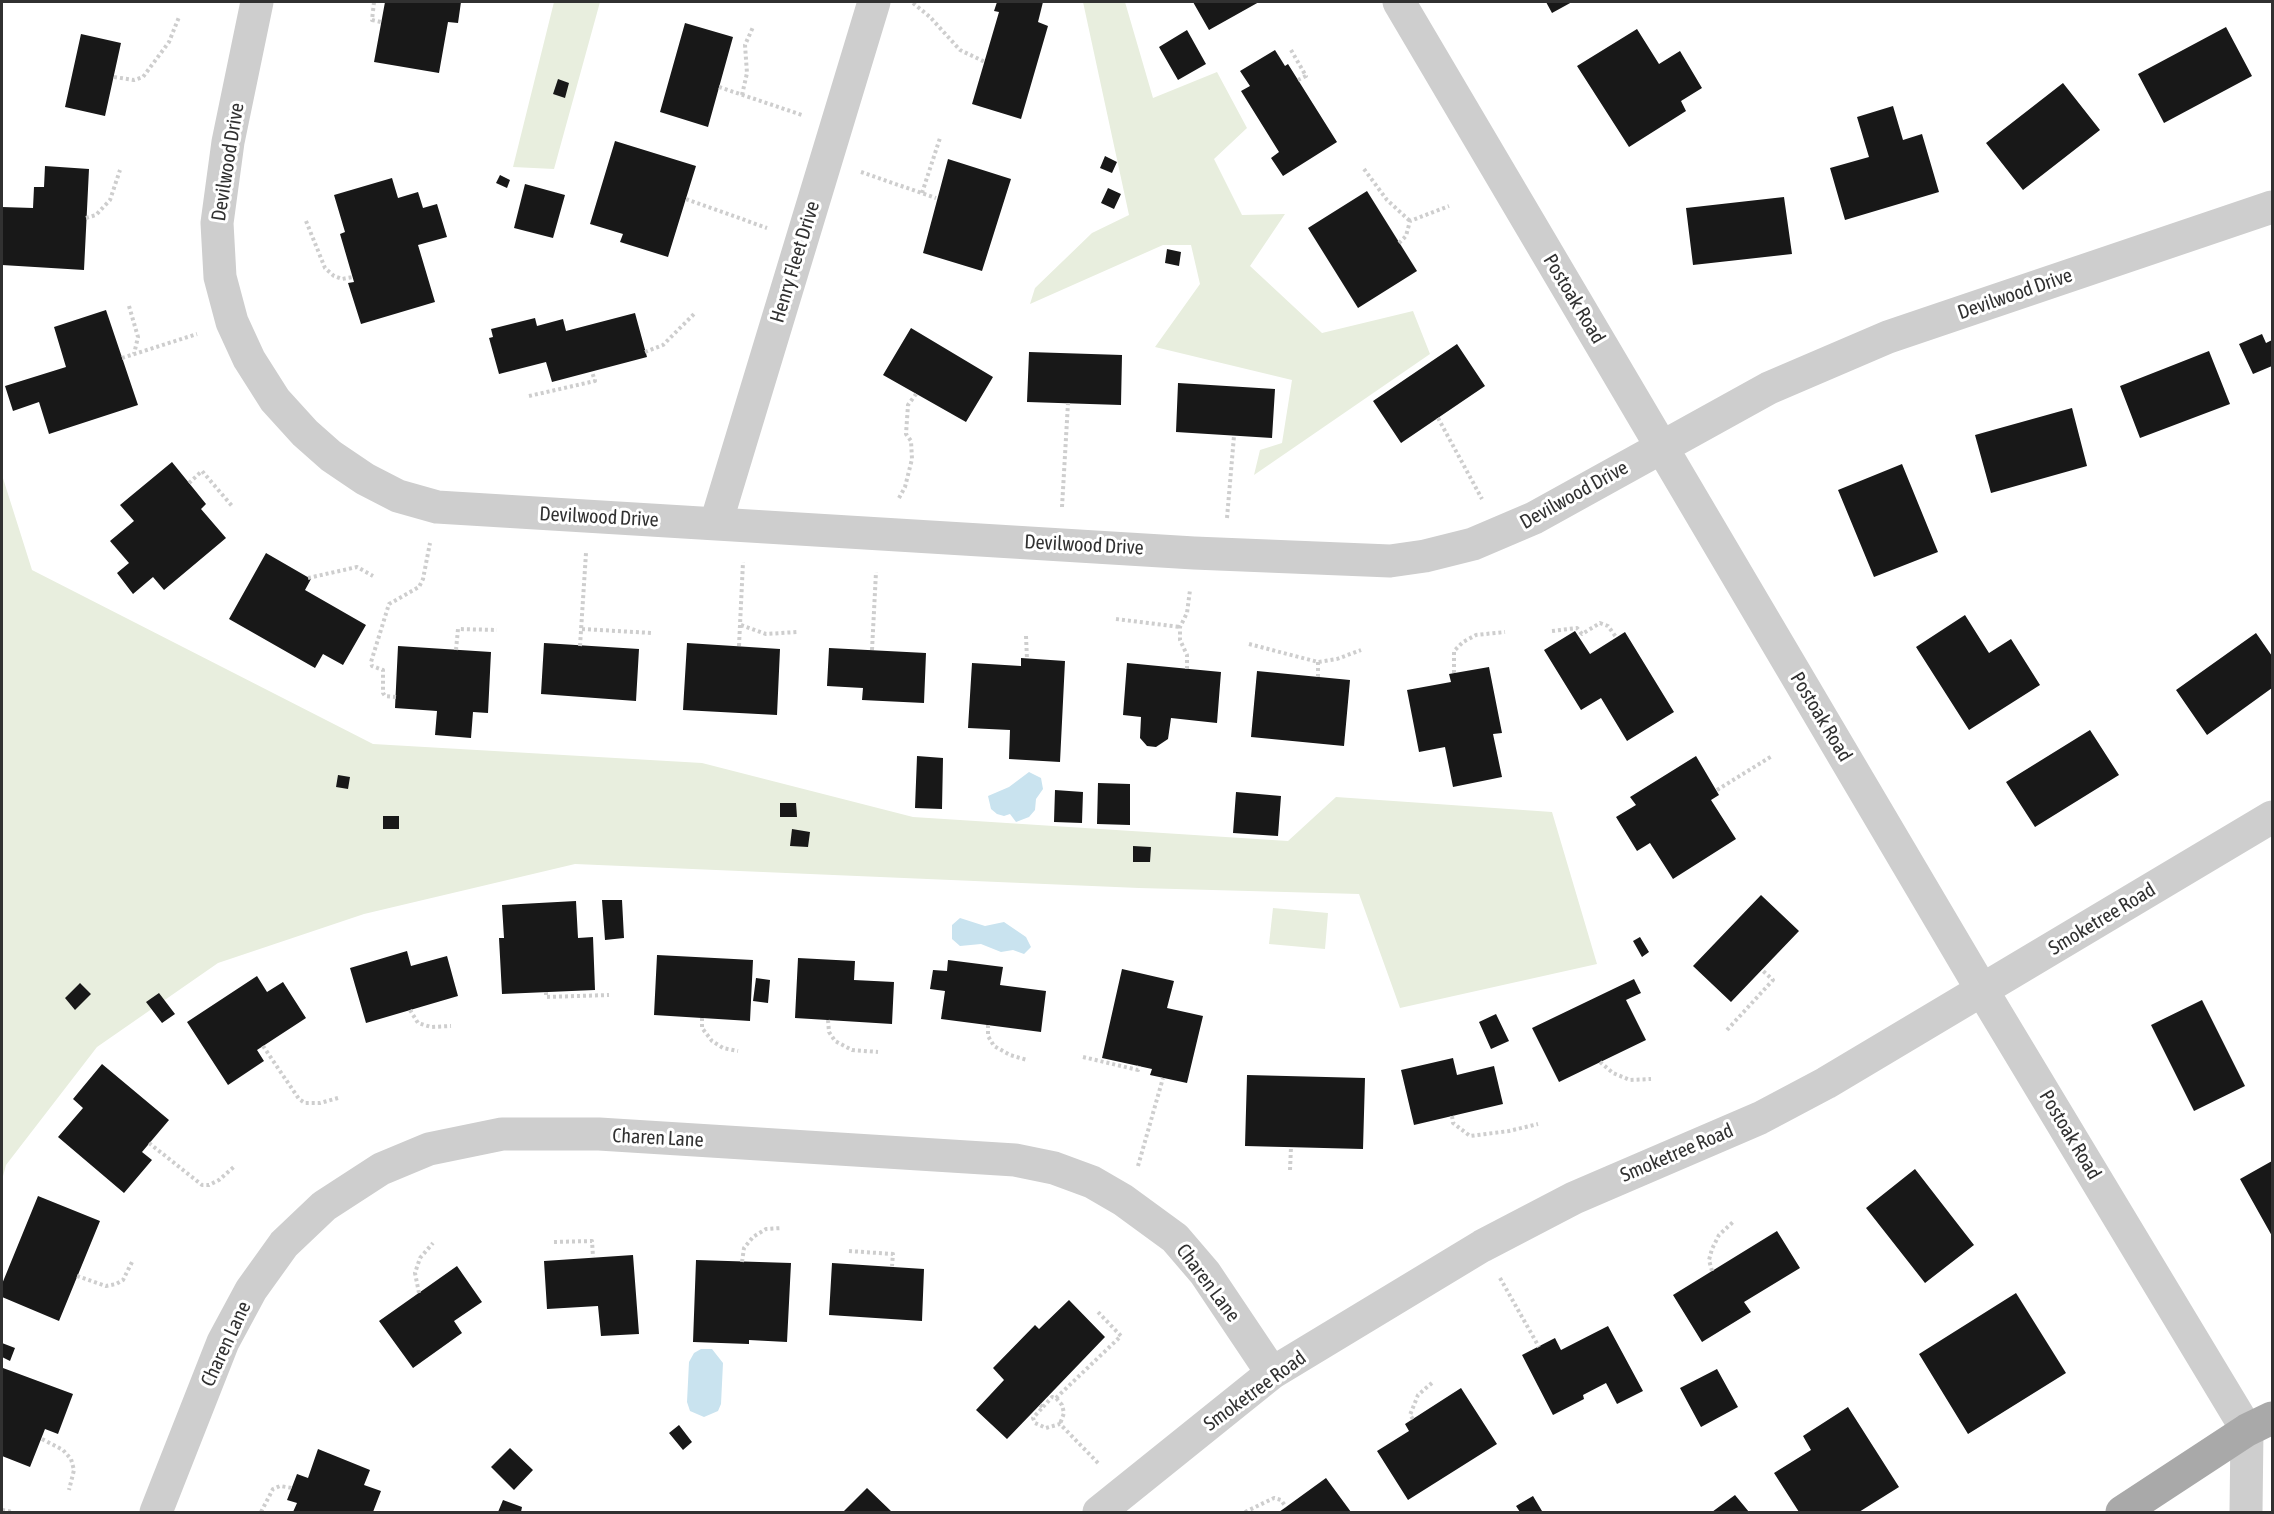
<!DOCTYPE html>
<style>
body{margin:0}
#map{position:relative;width:2274px;height:1514px;overflow:hidden;background:#fff;font-family:"Asap Condensed",sans-serif}
canvas{display:block}
.frame{position:absolute;inset:0;border:3px solid #313131;pointer-events:none}
</style>
<div id="map">
<canvas width="2274" height="1514"></canvas>
<div class="frame"></div>
</div>
<script>
const context = document.querySelector('canvas').getContext('2d');
context.lineJoin = 'round';
function fillPath(path, color) { context.fillStyle = color; context.fill(path, 'evenodd'); }
const poly = rows => new Path2D(rows.map(r => 'M' + r).join(''));
function trace(path, color, width, dash) { context.strokeStyle = color; context.lineWidth = width; context.lineCap = dash ? 'butt' : 'round'; context.setLineDash(dash || []); context.stroke(path); }
function label(font, color, halo, rows, align = 'center') {
  context.font = font + ' "Asap Condensed",sans-serif'; context.lineWidth = 6; context.setLineDash([]); context.textBaseline = 'middle'; context.strokeStyle = halo; context.fillStyle = color; for (const [text, x, y, turn = 0] of rows) {
    context.save(); context.translate(x, y); context.rotate((+turn || 0) * Math.PI / 180); context.textAlign = isNaN(turn) ? turn : align; if (halo) context.strokeText(text, 0, 0); context.fillText(text, 0, 0); context.restore();
  }
}
fillPath(poly([
 [554,2,600,2,554,169,513,167],
 [1083,2,1125,2,1153,98,1217,72,1247,128,1214,159,1242,215,1285,214,1250,266,1322,333,1413,311,1430,354,1254,475,1260,450,1282,443,1292,380,1155,347,1200,284,1191,245,1163,245,1030,304,1035,288,1092,233,1129,215],
 [2,475,32,570,373,744,702,763,913,817,1288,841,1336,797,1552,812,1597,964,1400,1008,1359,894,1139,888,575,864,364,914,218,963,97,1047,6,1165,2,1180],
 [1273,908,1328,913,1325,949,1269,944]
]), '#e8eede');
fillPath(poly([
 [1029,772,1041,778,1043,789,1036,799,1035,810,1029,817,1016,822,1010,814,1004,816,997,814,991,809,988,796,1009,787],
 [960,918,985,926,1004,922,1026,937,1031,947,1024,954,1013,950,1001,952,981,944,960,946,952,939,952,925],
 [701,1349,712,1349,723,1363,721,1404,718,1411,704,1417,690,1411,687,1402,689,1362,694,1353]
]), '#c9e3ef');
fillPath(poly([
 [385,2,461,2,458,23,448,22,439,73,374,62],
 [997,2,1043,2,1038,22,1048,26,1021,119,972,104,999,12,994,11],
 [1193,2,1259,2,1209,30],
 [1546,2,1572,2,1552,13],
 [685,23,733,37,708,127,660,112],
 [2226,27,2252,76,2164,123,2138,74],
 [1637,29,1659,64,1680,51,1702,88,1681,101,1686,111,1629,147,1577,66],
 [1187,30,1206,64,1178,80,1159,47],
 [81,34,121,43,105,116,65,107],
 [1275,50,1285,66,1288,64,1337,142,1283,176,1271,158,1279,152,1241,91,1250,86,1240,71],
 [558,79,569,83,565,98,553,94],
 [2063,83,2100,130,2023,190,1986,143],
 [1893,106,1903,140,1922,134,1939,192,1845,220,1830,168,1869,157,1857,117],
 [615,141,696,166,668,257,620,242,623,234,590,224],
 [1105,156,1117,162,1112,173,1100,168],
 [948,159,1011,179,982,271,923,253],
 [45,166,89,169,84,270,2,265,2,207,33,208,34,187,44,187],
 [500,175,510,180,507,188,496,183],
 [392,178,398,198,418,192,423,208,437,204,447,237,418,245,435,302,361,324,348,283,354,282,340,234,345,232,334,195],
 [525,184,565,195,553,238,514,228],
 [1108,188,1121,194,1114,209,1101,203],
 [1367,191,1417,271,1358,308,1308,228],
 [1784,197,1792,254,1693,265,1686,208],
 [1167,249,1181,252,1179,266,1165,263],
 [106,310,138,405,49,434,39,402,13,411,5,386,66,367,54,327],
 [635,313,647,357,552,382,546,362,499,374,489,338,493,337,491,329,535,318,537,326,563,319,566,331],
 [911,328,993,377,966,422,883,375],
 [2262,334,2266,343,2272,340,2272,366,2253,374,2239,344],
 [1457,344,1485,386,1401,443,1373,401],
 [2209,351,2230,404,2140,438,2120,386],
 [1029,352,1122,355,1121,405,1027,402],
 [1178,383,1275,389,1272,438,1176,432],
 [2072,408,2087,466,1991,493,1975,435],
 [172,462,206,504,201,509,226,538,164,590,153,577,133,594,117,573,129,563,110,541,134,521,120,505],
 [1902,464,1938,552,1874,577,1838,490],
 [266,553,311,579,305,590,366,625,343,665,323,654,315,668,229,619],
 [1965,615,1989,653,2011,639,2040,685,1969,730,1916,647],
 [1575,631,1590,654,1625,632,1674,712,1627,741,1601,698,1581,710,1544,650],
 [2256,633,2272,656,2272,688,2207,735,2176,690],
 [544,643,639,649,636,701,541,694],
 [687,643,780,649,777,715,683,710],
 [398,646,491,652,488,713,473,712,471,738,435,735,437,711,395,708],
 [829,648,926,653,924,703,862,700,863,688,827,686],
 [1021,658,1065,661,1060,762,1009,759,1010,730,968,728,972,663,1021,666],
 [1127,663,1221,672,1217,723,1171,718,1168,739,1156,747,1147,746,1140,738,1141,717,1123,715],
 [1489,667,1502,733,1493,734,1502,777,1453,787,1445,747,1419,752,1407,690,1451,682,1449,674],
 [1257,671,1350,680,1344,746,1251,737],
 [2090,730,2119,775,2035,827,2006,782],
 [917,756,943,758,942,809,915,808],
 [1696,756,1719,795,1711,800,1736,839,1673,879,1650,843,1637,851,1616,817,1636,805,1630,797],
 [338,775,350,777,348,789,336,787],
 [1098,783,1130,784,1130,825,1097,824],
 [1055,790,1083,792,1082,823,1054,822],
 [1236,792,1281,796,1278,836,1233,833],
 [780,803,796,803,797,817,780,817],
 [383,816,399,816,399,829,383,829],
 [792,829,810,832,808,847,790,846],
 [1133,846,1151,847,1150,862,1133,862],
 [1761,895,1799,931,1731,1002,1693,966],
 [602,900,622,900,624,938,605,940],
 [576,901,578,938,593,937,595,990,502,994,499,938,504,938,502,905],
 [1640,937,1649,952,1642,957,1633,941],
 [407,951,411,966,447,956,458,996,366,1023,350,968],
 [657,955,753,960,750,1021,654,1015],
 [798,958,855,961,854,980,894,982,892,1024,795,1018],
 [948,960,1003,967,1000,985,1046,991,1041,1032,941,1019,945,991,930,989,933,970,947,971],
 [1122,969,1174,981,1167,1008,1203,1016,1187,1083,1150,1075,1152,1069,1102,1058],
 [257,976,267,992,283,982,306,1018,257,1050,264,1061,228,1085,187,1022],
 [756,978,770,980,768,1003,753,1001],
 [1634,979,1641,993,1626,1000,1646,1040,1559,1082,1532,1028],
 [80,983,91,994,75,1010,65,998],
 [159,993,175,1014,162,1023,146,1002],
 [2202,1000,2245,1086,2194,1111,2151,1025],
 [1496,1014,1509,1041,1491,1049,1479,1022],
 [1453,1058,1457,1075,1494,1066,1503,1104,1414,1125,1401,1070],
 [102,1064,169,1120,142,1152,152,1160,124,1193,58,1137,83,1108,73,1099],
 [1247,1075,1365,1078,1363,1149,1245,1146],
 [2272,1161,2272,1236,2240,1179],
 [1915,1169,1974,1245,1925,1283,1866,1208],
 [38,1196,100,1221,59,1321,2,1297,2,1284],
 [1777,1231,1800,1268,1744,1302,1751,1312,1702,1342,1673,1295],
 [633,1255,639,1334,601,1336,598,1306,547,1309,544,1261],
 [696,1260,791,1263,787,1342,749,1340,749,1344,693,1342],
 [832,1263,924,1269,922,1321,829,1315],
 [457,1266,482,1302,454,1321,462,1333,413,1368,379,1321],
 [2016,1293,2066,1373,1968,1434,1919,1354],
 [1069,1300,1105,1337,1007,1439,976,1410,1004,1380,993,1368,1035,1325,1039,1329],
 [1608,1326,1643,1391,1617,1404,1606,1383,1583,1395,1584,1399,1553,1415,1522,1355,1555,1338,1561,1350],
 [2,1343,15,1348,10,1361,2,1357],
 [3,1368,73,1394,58,1434,45,1429,30,1467,2,1456],
 [1717,1369,1738,1407,1701,1427,1680,1388],
 [1461,1388,1497,1444,1408,1500,1377,1451,1409,1431,1405,1424],
 [1848,1407,1899,1487,1859,1512,1799,1512,1774,1473,1811,1450,1803,1436],
 [679,1425,692,1442,683,1450,669,1433],
 [510,1448,533,1470,514,1490,491,1467],
 [318,1449,370,1470,364,1485,381,1491,373,1512,293,1512,297,1503,287,1500,297,1474,308,1478],
 [1326,1478,1351,1512,1279,1512,1286,1507],
 [867,1488,892,1512,843,1512],
 [1735,1495,1749,1512,1712,1512],
 [1533,1496,1542,1511,1520,1512,1516,1506],
 [503,1500,522,1507,521,1512,498,1512]
]), '#181818');
trace(poly([
 [374,2,372,20,381,22],
 [913,3,930,17,960,50,985,62],
 [1291,50,1306,76,1298,80],
 [114,77,134,80,143,77,169,42,179,17],
 [719,87,802,115],
 [742,95,747,73,745,45,753,27],
 [1364,169,1387,200,1410,221],
 [861,172,936,198],
 [922,193,940,138],
 [686,199,767,228],
 [86,218,96,215,110,200,120,170],
 [306,221,325,268,334,276,342,279,353,277],
 [1399,243,1406,236,1410,221,1449,206],
 [129,306,138,337,134,354],
 [645,352,663,345,695,313],
 [122,358,197,334],
 [529,396,595,381,592,372],
 [1438,418,1482,499],
 [189,483,202,471,232,506],
 [899,498,905,487,912,459,911,441,906,434,908,405,916,394],
 [1062,507,1068,403],
 [1227,518,1234,436],
 [308,578,357,567,373,576],
 [1116,619,1180,627],
 [741,625,766,634,797,632],
 [582,629,652,633],
 [1552,631,1577,628,1582,634,1600,623,1608,626,1616,637],
 [1026,636,1027,659],
 [1249,644,1318,662,1337,659,1361,650],
 [580,646,586,553],
 [739,646,743,562],
 [456,650,458,629,497,630],
 [872,650,876,572],
 [1318,662,1318,677],
 [1187,669,1187,655,1180,640,1180,627,1187,613,1190,590],
 [1454,673,1454,651,1463,642,1476,635,1505,632],
 [396,697,385,696,383,693,383,670,372,666,371,662,389,604,419,587,423,579,430,543],
 [1717,790,1772,756],
 [546,992,546,997,609,995],
 [410,1010,418,1023,431,1027,451,1026],
 [702,1018,702,1028,712,1041,723,1048,738,1051],
 [828,1020,829,1032,835,1041,852,1050,878,1052],
 [988,1025,988,1036,994,1046,1010,1055,1027,1060],
 [1727,1030,1773,980,1762,970],
 [263,1046,299,1099,305,1103,320,1103,338,1098],
 [1083,1057,1138,1070,1139,1066],
 [1600,1062,1613,1073,1630,1080,1651,1079],
 [1452,1116,1453,1123,1470,1136,1509,1131,1538,1124],
 [149,1143,202,1185,209,1185,219,1180,235,1166],
 [1138,1166,1163,1078],
 [1290,1170,1291,1147],
 [554,1242,592,1241,593,1257],
 [849,1251,893,1254,892,1266],
 [742,1262,744,1248,753,1237,766,1229,782,1228],
 [1712,1271,1709,1260,1712,1249,1719,1235,1733,1222],
 [77,1276,106,1286,116,1284,123,1280,132,1262],
 [1500,1278,1539,1347],
 [419,1293,415,1273,420,1258,433,1243],
 [1056,1398,1121,1336,1097,1311],
 [1040,1405,1043,1407,1033,1418,1035,1423,1046,1428,1060,1424,1099,1464],
 [1043,1407,1052,1397,1056,1398,1062,1405,1064,1413,1060,1424],
 [1413,1419,1410,1415,1418,1395,1433,1382],
 [42,1439,63,1450,71,1459,74,1470,69,1490],
 [2,1510,13,1512],
 [261,1512,273,1489,280,1486,292,1488],
 [1245,1512,1274,1498,1281,1500,1286,1507]
]), '#cecece', 4, [3, 3]);
trace(poly([
 [257,2,228,142,217,223,220,277,232,322,249,359,275,400,305,433,331,456,365,479,398,496,437,507,1194,553,1390,561,1425,556,1473,544,1534,518,1769,388,1888,337,2272,207],
 [1399,2,1982,990,2247,1430,2246,1512],
 [716,523,874,2],
 [156,1512,223,1342,251,1290,284,1244,324,1206,381,1169,429,1149,502,1134,599,1134,1015,1160,1054,1168,1092,1182,1123,1200,1175,1238,1205,1273,1272,1373],
 [1099,1512,1272,1373,1482,1246,1574,1198,1760,1118,1826,1083,2272,817]
]), '#cecece', 33);
trace(poly([
 [2122,1512,2247,1430,2272,1418]
]), '#a9a9a9', 33);
label('20px', '#313131', '#fff', [
 ["Devilwood Drive",228,162,-81],
 ["Henry Fleet Drive",795,262,-73],
 ["Devilwood Drive",2015,294,-19],
 ["Postoak Road",1574,299,59],
 ["Devilwood Drive",1574,495,-29],
 ["Devilwood Drive",599,517,3],
 ["Devilwood Drive",1084,545,3],
 ["Postoak Road",1821,717,59],
 ["Smoketree Road",2102,919,-31],
 ["Postoak Road",2070,1135,59],
 ["Charen Lane",658,1138,3],
 ["Smoketree Road",1677,1153,-23],
 ["Charen Lane",1208,1283,53],
 ["Charen Lane",226,1344,-65],
 ["Smoketree Road",1255,1391,-36]
]);
</script>
